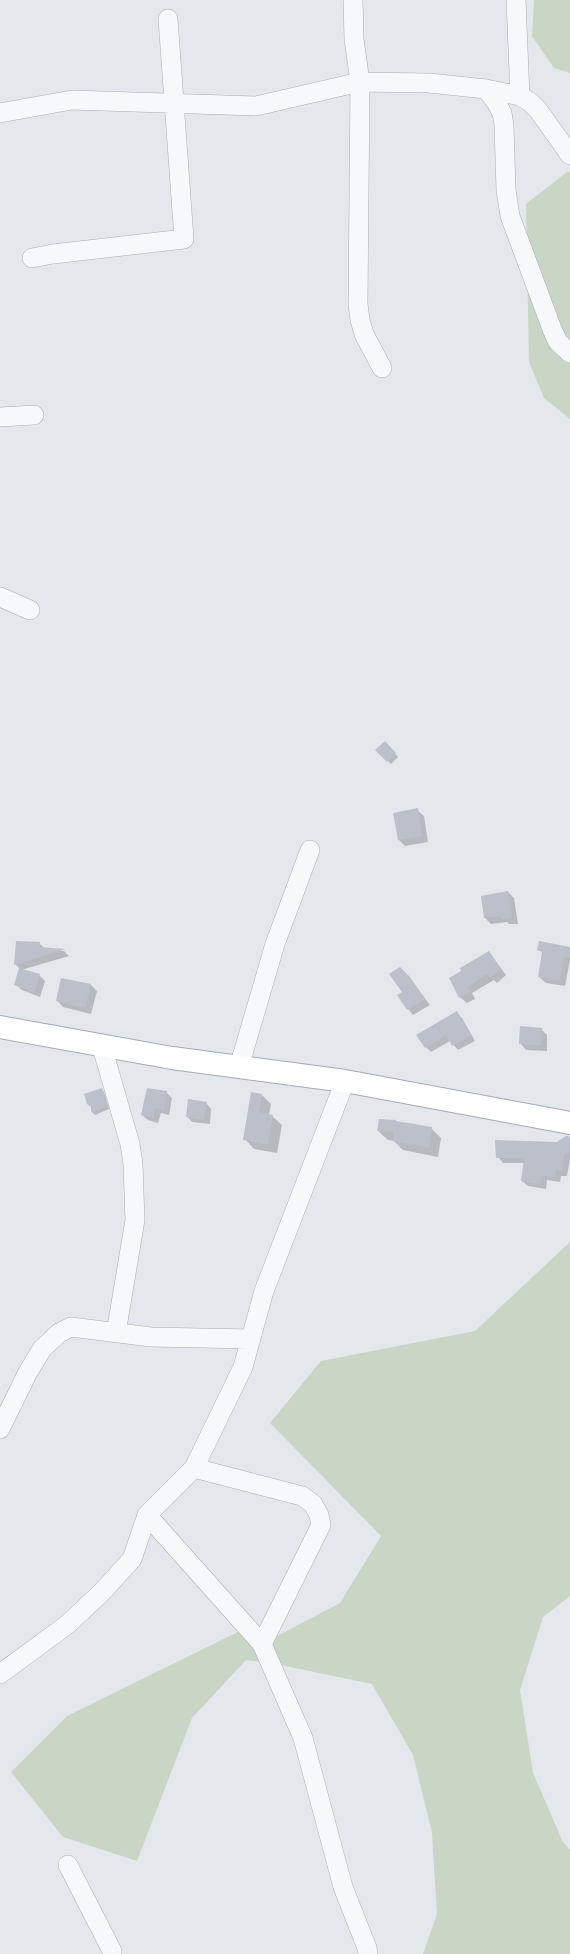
<!DOCTYPE html>
<style>
body{margin:0}
canvas{display:block;background:#e4e7ec}
</style>
<canvas width="570" height="1954"></canvas>
<script>
const context = document.querySelector('canvas').getContext('2d');
context.lineJoin = 'round';
function fillPath(path, color) { context.fillStyle = color; context.fill(path, 'evenodd'); }
const poly = rows => new Path2D(rows.map(r => 'M' + r).join(''));
function trace(path, color, width, dash) { context.strokeStyle = color; context.lineWidth = width; context.lineCap = dash ? 'butt' : 'round'; context.setLineDash(dash || []); context.stroke(path); }
fillPath(poly([
 [534,0,570,0,570,73,554,68,532,36],
 [567,172,570,172,570,419,544,398,529,362,526,204],
 [570,1242,570,1596,543,1617,520,1690,533,1773,563,1842,570,1850,570,1954,423,1954,437,1914,432,1833,413,1755,372,1684,271,1663,246,1660,192,1718,137,1861,63,1837,11,1772,67,1716,248,1627,262,1644,340,1603,381,1536,270,1423,321,1361,475,1331]
]), '#c9d6c5');
fillPath(poly([
 [385,742,398,757,391,764,377,750],
 [417,810,424,816,428,842,405,846,399,840],
 [508,892,514,898,518,924,509,924,507,922,491,924,485,918],
 [39,943,44,948,64,951,69,956,21,970,39,975,45,981,40,997,22,990,15,984,20,969,15,964],
 [570,948,570,960,565,986,546,983,539,977],
 [489,952,506,975,497,983,494,980,472,993,475,999,467,1003,460,997,450,979],
 [409,977,430,1005,413,1015,408,1009,404,992],
 [62,979,91,985,97,991,91,1014,63,1007,57,1000],
 [457,1013,462,1018,475,1041,458,1050,450,1041,431,1052,426,1047],
 [541,1029,547,1035,547,1051,526,1050,520,1043],
 [102,1090,104,1092,109,1109,95,1115,92,1112,92,1107],
 [166,1092,172,1098,169,1115,161,1113,158,1123,148,1120,142,1115],
 [262,1095,271,1104,269,1115,272,1116,282,1125,277,1153,254,1149,245,1139],
 [206,1103,211,1109,210,1124,192,1122,187,1116],
 [431,1128,441,1138,438,1157,403,1150,394,1141,388,1140,378,1131],
 [569,1137,570,1139,570,1159,567,1176,561,1176,560,1182,547,1180,546,1189,528,1186,522,1181,525,1163,503,1163,498,1157,558,1143]
]), '#0003');
fillPath(poly([
 [385,741,396,753,387,762,375,750],
 [418,808,422,836,398,840,393,813],
 [508,891,512,918,502,919,501,916,484,918,481,896],
 [16,941,40,942,40,947,65,949,14,965],
 [539,941,570,947,570,958,564,957,559,981,538,977,542,952,537,950],
 [489,951,501,969,490,977,487,974,467,987,470,992,459,998,449,978,461,971,460,968],
 [400,967,410,977,425,999,407,1010,397,995,402,992,389,974],
 [19,968,40,974,34,992,14,985],
 [61,978,91,984,85,1008,56,1001],
 [457,1011,471,1035,452,1046,446,1035,425,1048,416,1035],
 [520,1026,542,1028,541,1045,519,1044],
 [102,1088,107,1107,91,1112,91,1107,87,1104,84,1094],
 [147,1088,167,1091,164,1110,155,1108,153,1118,141,1115],
 [251,1092,262,1094,259,1112,273,1115,268,1145,243,1140],
 [188,1099,207,1102,204,1120,186,1117],
 [379,1119,396,1120,396,1121,432,1127,429,1148,393,1141,394,1132,377,1131],
 [566,1136,569,1136,569,1151,564,1155,562,1171,556,1171,555,1177,542,1176,541,1184,521,1181,524,1158,496,1158,495,1140,557,1142]
]), '#bbc0ca');
const minor = poly([
 [353,0,354,39,360,82,358,304,360,320,364,334,382,368],
 [516,0,520,96],
 [486,89,496,102,502,113,504,125,506,190,510,216,552,329,558,342,570,353],
 [0,113,72,100,256,106,360,82,429,83,486,89,520,96,530,102,538,110,570,155],
 [32,258,53,254,184,239,168,19],
 [0,417,34,415],
 [0,597,30,610],
 [102,1047,130,1144,133,1164,135,1220,116,1333],
 [239,1067,275,944,310,850],
 [0,1429,28,1372,42,1349,59,1333,71,1327,151,1337,251,1339],
 [194,1468,302,1496,313,1504,319,1515,321,1525,262,1644],
 [147,1515,262,1644,303,1738,343,1887,367,1948,368,1954],
 [0,1674,68,1624,102,1592,132,1559,147,1515,194,1468,243,1367,264,1291,345,1081],
 [68,1865,112,1951,112,1954]
]);
const major = poly([
 [0,1027,172,1058,345,1081,570,1123]
]);
trace(minor, '#a9aeb7', 20);
trace(major, '#a3abb8', 24);
trace(minor, '#f7f8fa', 19);
trace(major, '#fff', 22);
</script>
